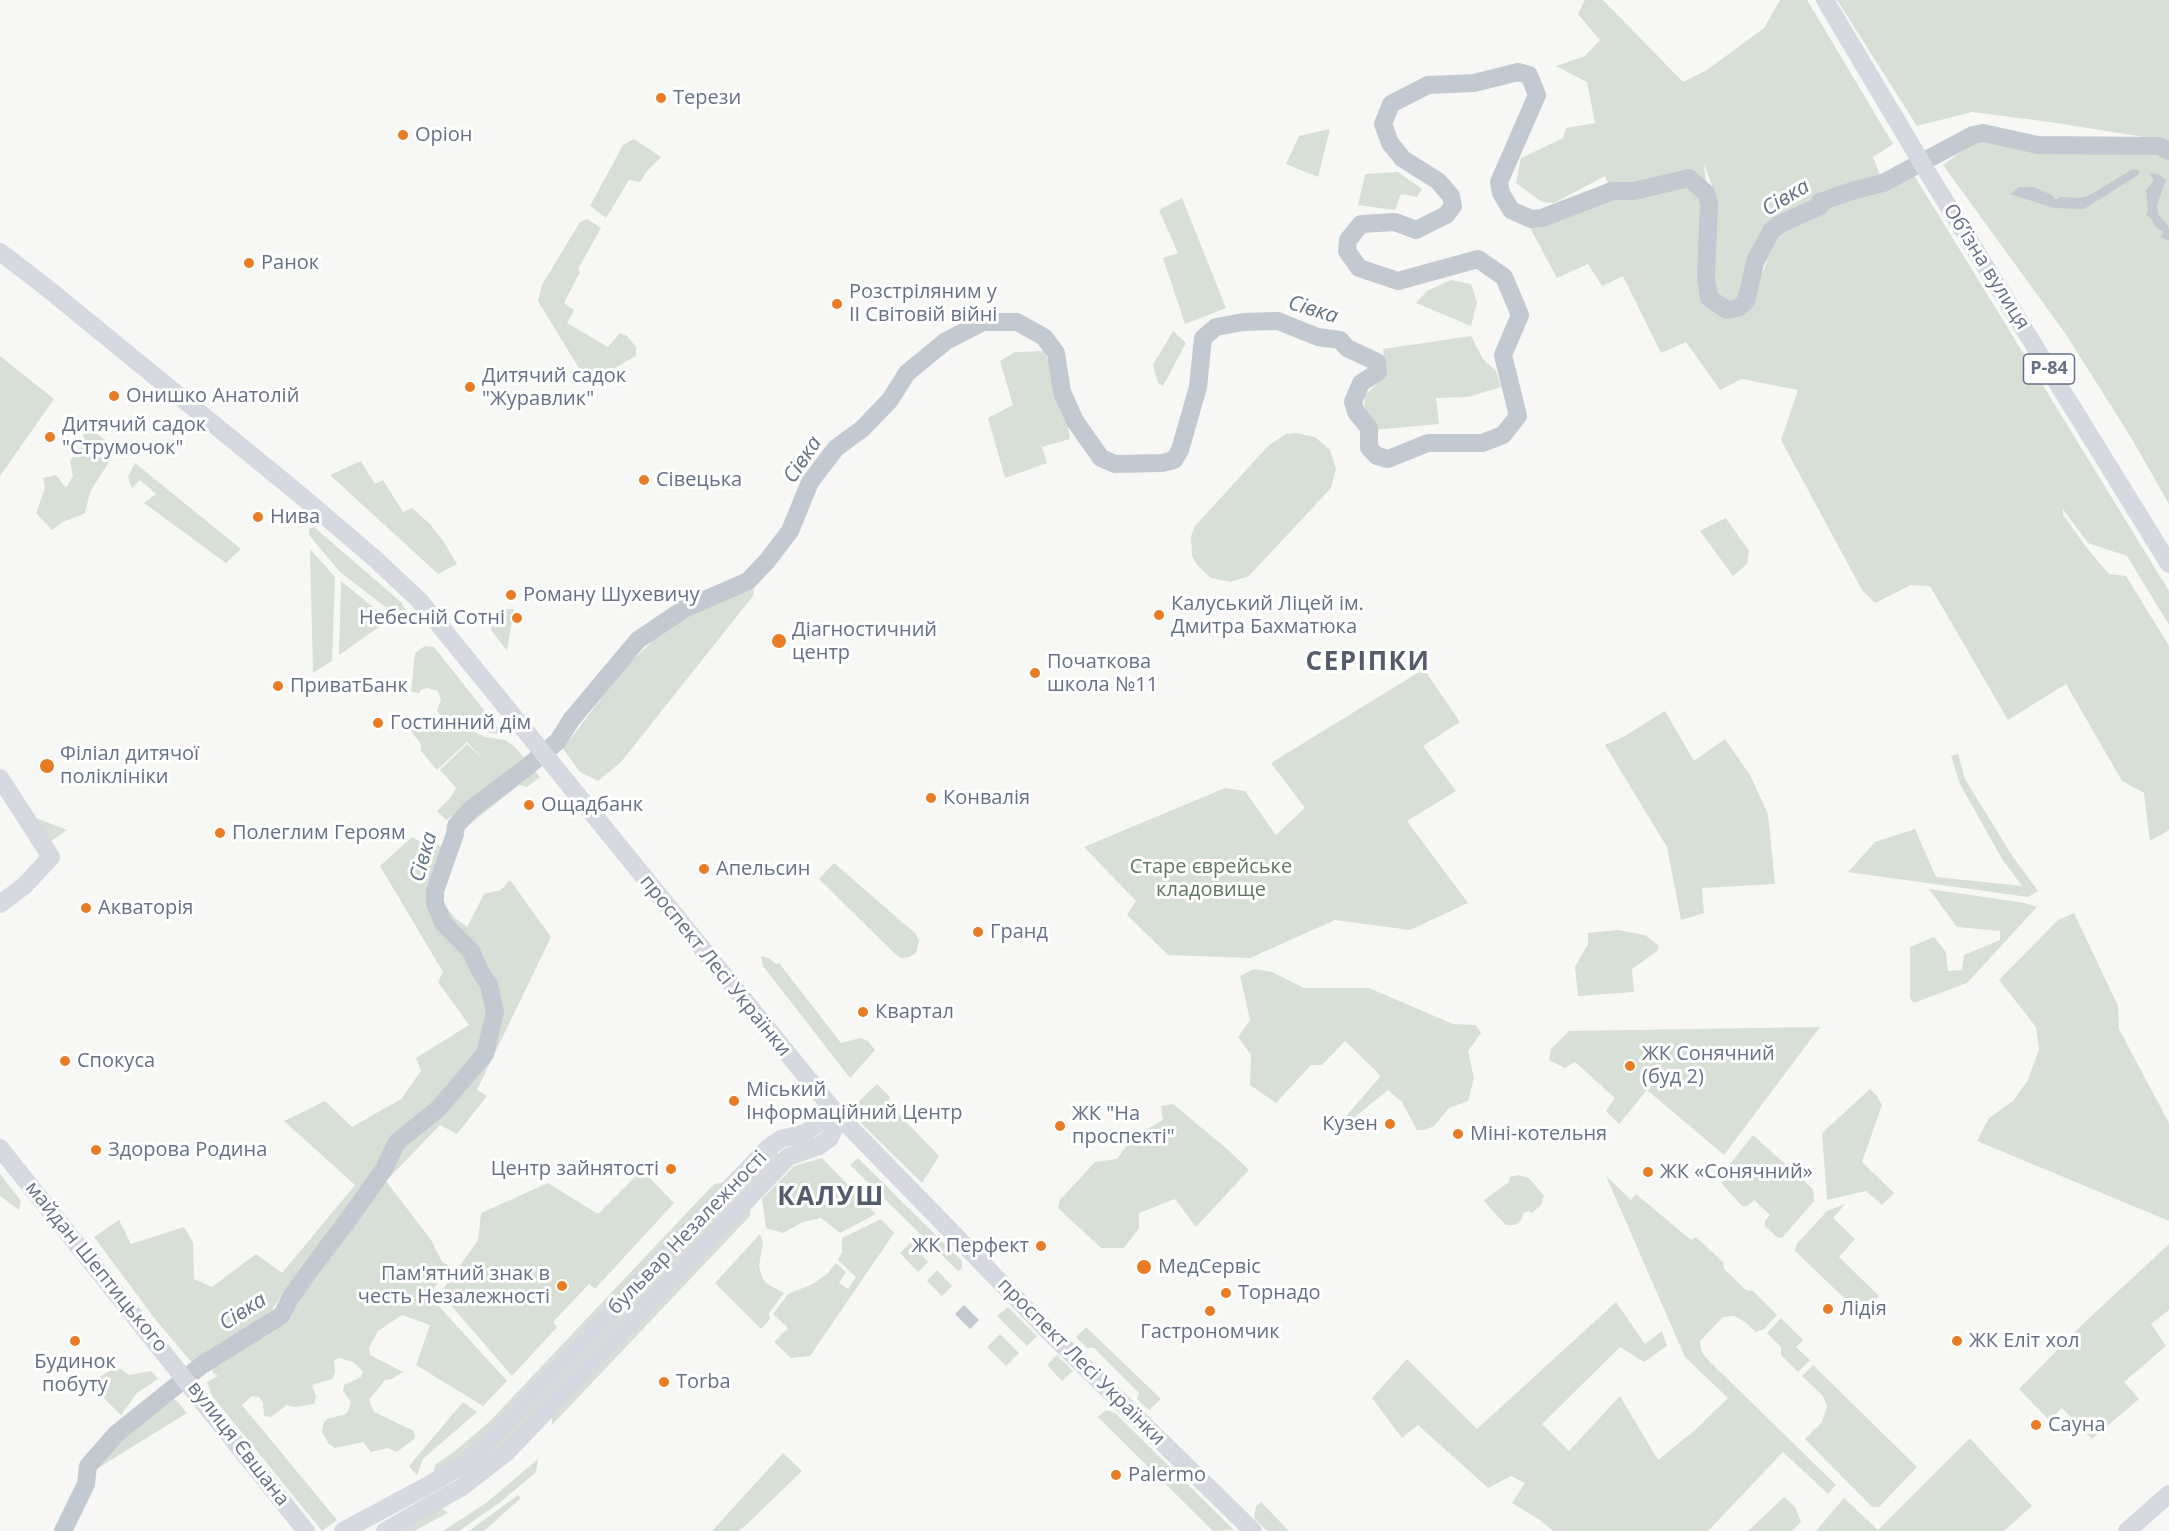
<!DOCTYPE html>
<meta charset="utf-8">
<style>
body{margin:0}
canvas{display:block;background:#f7f8f5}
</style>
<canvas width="2169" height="1531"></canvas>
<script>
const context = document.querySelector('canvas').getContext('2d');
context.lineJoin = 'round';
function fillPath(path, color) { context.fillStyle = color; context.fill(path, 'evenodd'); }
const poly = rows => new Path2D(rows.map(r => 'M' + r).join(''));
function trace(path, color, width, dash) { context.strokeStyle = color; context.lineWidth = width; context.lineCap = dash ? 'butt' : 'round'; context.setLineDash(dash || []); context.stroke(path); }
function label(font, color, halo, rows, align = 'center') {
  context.font = font + ' "Open Sans",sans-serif'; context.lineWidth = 6; context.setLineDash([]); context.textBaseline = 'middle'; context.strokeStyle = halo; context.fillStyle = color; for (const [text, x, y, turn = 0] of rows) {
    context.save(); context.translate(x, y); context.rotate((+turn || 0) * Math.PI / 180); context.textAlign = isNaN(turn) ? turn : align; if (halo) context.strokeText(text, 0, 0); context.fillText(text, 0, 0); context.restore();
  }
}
fillPath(poly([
 [1585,0,1603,0,1683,82,1707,70,1764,28,1780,0,1807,0,1893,144,1873,157,1881,177,1837,191,1840,201,1884,188,1914,175,2169,591,2169,625,2127,556,2088,543,2063,509,2063,515,2090,552,2109,574,2126,576,2169,646,2169,830,2150,841,2144,793,2122,781,2066,684,2008,720,1930,586,1911,585,1875,603,1862,590,1781,440,1798,390,1742,379,1720,390,1686,342,1661,353,1623,276,1602,286,1588,264,1557,278,1529,226,1612,196,1634,195,1688,183,1701,198,1703,297,1724,316,1750,303,1768,259,1742,296,1729,303,1714,295,1714,191,1704,164,1706,183,1692,175,1633,186,1609,186,1605,176,1554,203,1542,202,1516,183,1521,158,1563,138,1566,128,1595,123,1587,82,1556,66,1585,56,1600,40,1578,14],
 [1837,0,2169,0,2169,141,2050,122,1972,112,1917,126],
 [1330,129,1318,177,1286,164,1299,136],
 [634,139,661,157,647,171,640,182,629,180,606,218,590,206,623,145],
 [1982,142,2037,152,2155,152,2169,160,2169,504,2132,439,2065,333,1943,165,1973,143],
 [1398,172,1422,189,1417,197,1401,194,1395,210,1358,205,1365,174],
 [1182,198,1226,308,1185,324,1163,258,1178,253,1159,210],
 [587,219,601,228,578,269,580,272,564,303,574,310,567,323,608,347,620,333,627,336,636,347,636,356,588,383,538,301,542,285,580,222],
 [1451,280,1471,284,1477,302,1471,326,1416,303,1427,291],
 [1173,331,1186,343,1163,386,1158,383,1153,365],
 [1471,336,1483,359,1496,371,1501,387,1468,397,1436,398,1439,424,1373,430,1364,415,1365,395,1386,375,1383,349],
 [1044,351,1054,373,1066,413,1070,439,1042,447,1047,463,1005,478,988,418,1013,405,1000,361,1015,352],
 [0,356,54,399,0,476],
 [84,424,117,449,90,492,85,513,63,522,52,530,36,513,45,488,43,478,56,475,66,488,73,476,70,461,83,444],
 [1296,433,1315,437,1330,450,1336,469,1331,488,1249,576,1231,582,1211,578,1197,565,1192,556,1191,536,1195,526,1269,445,1286,434],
 [361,461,375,484,383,480,403,512,412,508,430,524,444,542,457,564,438,574,330,475],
 [135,463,241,549,226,563,144,503,156,494,140,480,132,488,128,477],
 [1726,518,1749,551,1747,564,1733,576,1700,531],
 [314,527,401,602,405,609,402,613,397,614,392,612,340,572,309,535,309,529],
 [310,549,335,577,332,661,313,673],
 [341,581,389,620,339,655],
 [750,586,754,590,753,596,621,762,598,781,580,772,563,749,623,669,654,640,688,616],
 [506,609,514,609,507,651,491,630,493,618],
 [425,646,434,647,503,734,490,733,479,722,446,721,437,711,441,699,438,691,427,688,421,690,419,693,411,692,415,653],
 [1424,669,1460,722,1423,746,1456,791,1407,821,1468,903,1410,930,1335,920,1250,958,1168,955,1127,915,1136,901,1084,847,1225,788,1245,791,1276,835,1305,808,1271,763],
 [1665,711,1694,761,1725,739,1750,775,1768,814,1775,884,1702,888,1704,913,1681,920,1667,847,1605,745,1623,737],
 [410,726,468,729,485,737,505,740,515,747,540,777,527,787,519,785,460,832,454,815,446,820,437,811,451,797,456,788,440,770,467,744,485,761,467,742,437,770,421,751,421,744,410,730],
 [1958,754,1965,779,2011,854,2038,891,2028,897,1848,872,1875,842,1915,829,1936,877,2022,886,2002,859,1960,784,1951,756],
 [36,818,67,830,51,841],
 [412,837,427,846,435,843,453,854,443,885,444,904,455,918,467,927,484,894,501,890,510,880,551,937,477,1090,487,1096,457,1134,440,1125,386,1181,431,1240,442,1262,449,1266,434,1288,433,1295,436,1303,507,1381,483,1406,416,1365,430,1325,402,1315,378,1331,369,1348,370,1355,403,1372,392,1379,385,1380,369,1400,374,1412,414,1431,415,1438,397,1452,388,1448,371,1452,363,1442,335,1448,329,1444,322,1432,323,1424,327,1419,346,1414,349,1409,351,1402,343,1391,344,1385,361,1377,363,1371,353,1362,340,1358,334,1360,335,1373,332,1379,312,1385,316,1397,314,1404,294,1407,287,1405,271,1417,264,1416,263,1403,259,1397,252,1396,242,1405,337,1520,322,1531,212,1396,207,1382,218,1376,212,1372,215,1361,290,1320,306,1286,385,1181,365,1183,350,1208,305,1261,271,1311,193,1364,155,1319,94,1237,119,1220,131,1244,184,1227,193,1242,194,1279,212,1287,256,1254,282,1273,355,1185,284,1121,325,1101,352,1127,401,1099,421,1071,416,1058,469,1025,438,982,443,972,380,866],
 [834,863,916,934,919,941,916,953,909,957,902,958,895,954,819,879],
 [1929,889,2025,903,2037,907,1967,983,1914,1003,1910,998,1910,947,1934,937,1946,952,1948,971,1962,970,1964,955,2000,940,2000,931,1957,927],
 [2074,913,2118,1006,2119,1029,2169,1123,2169,1221,1977,1141,1989,1118,2013,1101,2028,1080,2039,1049,2036,1027,1999,980,2058,920],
 [1618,930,1645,935,1659,946,1657,951,1632,969,1634,992,1578,996,1575,967,1588,944,1588,933],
 [761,956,769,958,776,964,779,963,841,1043,860,1038,868,1041,875,1050,850,1078,763,966],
 [1254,969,1272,972,1304,988,1369,988,1453,1024,1476,1025,1481,1033,1468,1051,1474,1078,1468,1101,1449,1108,1434,1126,1425,1130,1417,1130,1402,1102,1388,1090,1356,1116,1356,1123,1350,1128,1345,1124,1346,1116,1380,1077,1377,1072,1345,1041,1322,1065,1311,1065,1276,1103,1250,1085,1251,1055,1238,1037,1250,1020,1240,976],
 [1820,1027,1724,1155,1647,1090,1619,1124,1606,1111,1615,1098,1575,1062,1565,1068,1549,1060,1551,1049,1569,1031],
 [877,1084,890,1097,888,1103,939,1156,922,1183,861,1123,859,1101],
 [1870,1089,1877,1096,1882,1105,1862,1162,1894,1193,1882,1205,1866,1191,1827,1200,1822,1133],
 [1173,1104,1227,1149,1249,1170,1196,1227,1175,1199,1139,1213,1139,1228,1124,1248,1101,1248,1058,1208,1060,1200,1095,1162,1117,1159,1133,1137,1163,1120,1161,1106],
 [1753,1135,1813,1189,1814,1201,1782,1238,1777,1237,1765,1226,1765,1221,1770,1215,1754,1200,1747,1206,1742,1206,1722,1184,1722,1174],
 [776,1152,780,1154,491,1458,478,1461],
 [822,1158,876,1214,840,1233,821,1218,803,1222,783,1233,766,1228,762,1199,794,1166],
 [858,1158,962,1261,962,1268,958,1271,850,1165],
 [642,1170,674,1203,595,1289,589,1284,553,1322,557,1327,512,1376,443,1296,444,1288,478,1240,481,1213,548,1183,598,1214],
 [0,1174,21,1201,19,1210,0,1196],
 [1518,1175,1529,1178,1544,1196,1541,1205,1532,1213,1529,1211,1523,1213,1522,1219,1515,1225,1506,1225,1490,1208,1484,1200,1509,1182,1510,1177],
 [1606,1176,1631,1200,1636,1194,1691,1240,1696,1237,1723,1262,1724,1269,1746,1290,1753,1291,1777,1315,1764,1329,1756,1332,1745,1322,1734,1316,1723,1317,1700,1341,1701,1350,1706,1358,1836,1485,1828,1494,1783,1452,1708,1531,1553,1531,1540,1520,1512,1503,1525,1483,1511,1476,1488,1488,1418,1425,1402,1438,1372,1398,1407,1359,1477,1429,1616,1302,1645,1344,1662,1331,1667,1346,1644,1362,1620,1347,1542,1424,1569,1451,1620,1396,1658,1460,1695,1430,1728,1398,1685,1357],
 [728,1182,466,1453,432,1475,436,1464,455,1451,490,1421,714,1184],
 [1845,1204,1833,1218,1855,1239,1839,1257,1879,1296,1861,1314,1795,1251,1796,1245,1827,1211],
 [750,1206,750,1216,552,1425,552,1416],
 [881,1219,894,1233,810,1356,791,1358,774,1342,788,1328,773,1314,788,1294,813,1284,827,1274,836,1263,846,1272,839,1283,848,1289,856,1277,838,1260,842,1252,842,1238],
 [760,1234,763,1242,759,1266,762,1277,767,1284,784,1293,769,1313,770,1319,761,1329,715,1283],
 [910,1243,928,1262,918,1272,900,1253],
 [2169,1244,2169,1310,2151,1324,2166,1346,2124,1382,2139,1399,2092,1439,2062,1408,2049,1420,2019,1389,2084,1323],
 [937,1270,952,1286,942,1296,927,1281],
 [1008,1307,1037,1336,1027,1346,997,1316],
 [1781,1318,1803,1340,1796,1347,1810,1360,1798,1372,1781,1355,1781,1347,1767,1333],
 [1086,1327,1161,1399,1149,1410,1137,1399,1139,1393,1094,1348,1087,1348,1076,1337],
 [1000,1334,1019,1353,1006,1366,987,1347],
 [1057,1355,1073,1371,1062,1381,1047,1365],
 [1813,1365,1917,1467,1879,1507,1872,1507,1805,1439,1822,1422,1827,1406,1823,1396,1802,1376],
 [116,1366,129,1375,151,1371,158,1379,137,1393,121,1415,89,1384],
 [167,1397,176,1400,187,1413,95,1470,98,1460,126,1429],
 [463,1402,477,1412,423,1459,417,1475,409,1466],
 [1106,1410,1115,1413,1234,1530,1213,1531,1098,1417],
 [1970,1438,2032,1506,2004,1531,1816,1531,1844,1498,1878,1530],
 [783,1453,802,1471,745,1526,738,1531,712,1531],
 [538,1459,536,1472,498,1504,459,1531,443,1531,486,1503],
 [518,1495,521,1498,484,1531,469,1531],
 [1784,1497,1795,1507,1801,1522,1792,1531,1748,1531],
 [1261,1502,1289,1531,1267,1531,1254,1518,1256,1506],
 [442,1508,448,1513,414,1531,402,1531]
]), '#d7dfd6');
fillPath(poly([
 [2133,169,2140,171,2138,175,2084,209,2054,208,2010,194,2019,187,2033,187,2052,195,2056,200,2060,197,2079,198,2088,196],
 [2149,173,2158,174,2166,180,2157,205,2158,214,2169,227,2169,241,2160,237,2164,232,2156,227,2151,218,2146,215,2148,209,2146,190,2154,180],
 [964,1305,979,1320,970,1329,955,1314]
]), '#c3c9d1');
trace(poly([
 [63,1531,86,1484,88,1466,116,1434,202,1365,282,1315,291,1297,310,1270,351,1216,384,1169,397,1142,438,1109,485,1054,495,1012,489,985,480,971,471,951,443,923,435,903,435,891,455,834,456,826,470,810,527,767,558,741,571,720,638,640,684,609,748,581,767,561,790,531,810,482,836,448,862,429,890,400,907,373,946,341,983,322,1017,322,1044,337,1056,353,1062,392,1075,421,1101,458,1115,464,1162,463,1174,460,1180,450,1198,387,1203,338,1216,327,1243,322,1278,321,1318,337,1340,340,1347,348,1377,362,1378,372,1361,383,1353,402,1356,412,1369,428,1369,448,1377,456,1388,459,1428,443,1482,443,1503,435,1518,416,1503,355,1520,315,1504,277,1478,259,1398,281,1359,268,1347,251,1348,240,1361,224,1395,222,1416,230,1446,215,1453,206,1451,196,1438,181,1403,159,1390,143,1383,124,1391,104,1428,85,1474,83,1518,72,1529,75,1537,95,1499,182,1501,193,1511,210,1531,219,1542,218,1612,191,1634,191,1689,178,1706,193,1709,203,1706,277,1709,298,1727,310,1738,308,1746,301,1756,259,1772,230,1780,224,1820,206,1820,202,1852,191,1883,183,1973,135,1983,133,2038,145,2159,146,2169,151]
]), '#c3c9d1', 18);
trace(poly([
 [1825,0,1929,175,2169,564],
 [0,252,47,288,299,494,373,557,419,600,835,1112,1048,1331,1253,1531],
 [0,778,51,857,24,886,0,904],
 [0,1148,306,1531],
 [343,1531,425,1487,458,1468,476,1454,768,1148,781,1139,805,1133,835,1112],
 [385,1531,462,1487,506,1453,788,1157,819,1146,830,1138,836,1124,835,1112],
 [2127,1531,2169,1494]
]), '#d6d9df', 18);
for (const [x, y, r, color] of [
 [661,98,6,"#e87c24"],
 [403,135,6,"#e87c24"],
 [249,263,6,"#e87c24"],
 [837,304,6,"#e87c24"],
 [470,387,6,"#e87c24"],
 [114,396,6,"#e87c24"],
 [50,437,6,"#e87c24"],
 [644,480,6,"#e87c24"],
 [258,517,6,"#e87c24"],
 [511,595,6,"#e87c24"],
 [1159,615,6,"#e87c24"],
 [517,618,6,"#e87c24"],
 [779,641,8,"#e87c24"],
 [1035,673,6,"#e87c24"],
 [278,686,6,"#e87c24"],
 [378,723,6,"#e87c24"],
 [47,766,8,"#e87c24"],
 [931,798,6,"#e87c24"],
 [529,805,6,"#e87c24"],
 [220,833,6,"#e87c24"],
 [704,869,6,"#e87c24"],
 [86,908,6,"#e87c24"],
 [978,932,6,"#e87c24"],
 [863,1012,6,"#e87c24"],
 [65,1061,6,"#e87c24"],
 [1630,1066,6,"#e87c24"],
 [734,1101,6,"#e87c24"],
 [1390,1124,6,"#e87c24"],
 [1060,1126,6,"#e87c24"],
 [1458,1134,6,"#e87c24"],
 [96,1150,6,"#e87c24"],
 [671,1169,6,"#e87c24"],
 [1648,1172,6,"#e87c24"],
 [1041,1246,6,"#e87c24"],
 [1144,1267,8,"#e87c24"],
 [562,1286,6,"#e87c24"],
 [1226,1293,6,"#e87c24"],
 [1828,1309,6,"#e87c24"],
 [1210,1311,6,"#e87c24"],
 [75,1341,6,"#e87c24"],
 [1957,1341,6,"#e87c24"],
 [664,1382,6,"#e87c24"],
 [2036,1425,6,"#e87c24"],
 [1116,1475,6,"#e87c24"]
]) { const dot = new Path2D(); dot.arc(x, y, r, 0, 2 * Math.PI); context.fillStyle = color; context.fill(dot); trace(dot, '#fff', 2); }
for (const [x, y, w] of [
 [2049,369,51]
]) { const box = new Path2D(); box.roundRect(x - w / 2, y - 15, w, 30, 4.5); context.fillStyle = '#fff'; context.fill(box); trace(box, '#667187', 1.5); }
label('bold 18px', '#667187', null, [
 ["Р-84",2049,369]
]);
label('20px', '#667187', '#fff', [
 ["Терези",673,98],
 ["Оріон",415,135],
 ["Ранок",261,263],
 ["Розстріляним у",849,292],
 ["II Світовій війні",849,315],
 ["Дитячий садок",482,376],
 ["\"Журавлик\"",482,399],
 ["Онишко Анатолій",126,396],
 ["Дитячий садок",62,425],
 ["\"Струмочок\"",62,448],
 ["Сівецька",656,480],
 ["Нива",270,517],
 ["Роману Шухевичу",523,595],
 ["Калуський Ліцей ім.",1171,604],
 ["Дмитра Бахматюка",1171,627],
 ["Небесній Сотні",505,618,"right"],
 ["Діагностичний",792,630],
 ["центр",792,653],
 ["Початкова",1047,662],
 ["школа №11",1047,685],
 ["ПриватБанк",290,686],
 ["Гостинний дім",390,723],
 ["Філіал дитячої",60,754],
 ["поліклініки",60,777],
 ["Конвалія",943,798],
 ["Ощадбанк",541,805],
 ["Полеглим Героям",232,833],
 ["Апельсин",716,869],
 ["Акваторія",98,908],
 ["Гранд",990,932],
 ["Квартал",875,1012],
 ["ЖК Сонячний",1642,1054],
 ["(буд 2)",1642,1077],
 ["Спокуса",77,1061],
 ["Міський",746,1090],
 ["Інформаційний Центр",746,1113],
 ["ЖК \"На",1072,1114],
 ["проспекті\"",1072,1137],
 ["Кузен",1378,1124,"right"],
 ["Міні-котельня",1470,1134],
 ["Здорова Родина",108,1150],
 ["Центр зайнятості",659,1169,"right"],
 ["ЖК «Сонячний»",1660,1172],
 ["ЖК Перфект",1029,1246,"right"],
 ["МедСервіс",1158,1267],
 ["Пам'ятний знак в",550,1274,"right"],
 ["честь Незалежності",550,1297,"right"],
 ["Торнадо",1238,1293],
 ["Лідія",1840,1309],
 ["Гастрономчик",1210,1332,"center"],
 ["ЖК Еліт хол",1969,1341],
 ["Будинок",75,1362,"center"],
 ["побуту",75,1385,"center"],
 ["Torba",676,1382],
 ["Сауна",2048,1425],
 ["Palermo",1128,1475]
], 'left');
label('20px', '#667187', '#fff', [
 ["Обʼїзна вулиця",1986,267,58],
 ["проспект Лесі Українки",715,966,51],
 ["бульвар Незалежності",688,1233,-46],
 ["майдан Шептицького",96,1267,51],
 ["проспект Лесі Українки",1081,1362,45],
 ["вулиця Євшана",238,1444,52]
]);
label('20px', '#617861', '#fff', [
 ["Старе єврейське",1211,867],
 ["кладовище",1211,890]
]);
label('italic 21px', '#627383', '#fff', [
 ["Сівка",1786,198,-31],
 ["Сівка",1313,310,17],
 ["Сівка",803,460,-56],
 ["Сівка",424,857,-74],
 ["Сівка",243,1312,-33]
]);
context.letterSpacing = '1.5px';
label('bold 26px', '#545c6b', '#fff', [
 ["СЕРІПКИ",1368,663],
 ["КАЛУШ",831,1198]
]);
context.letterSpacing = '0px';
</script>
